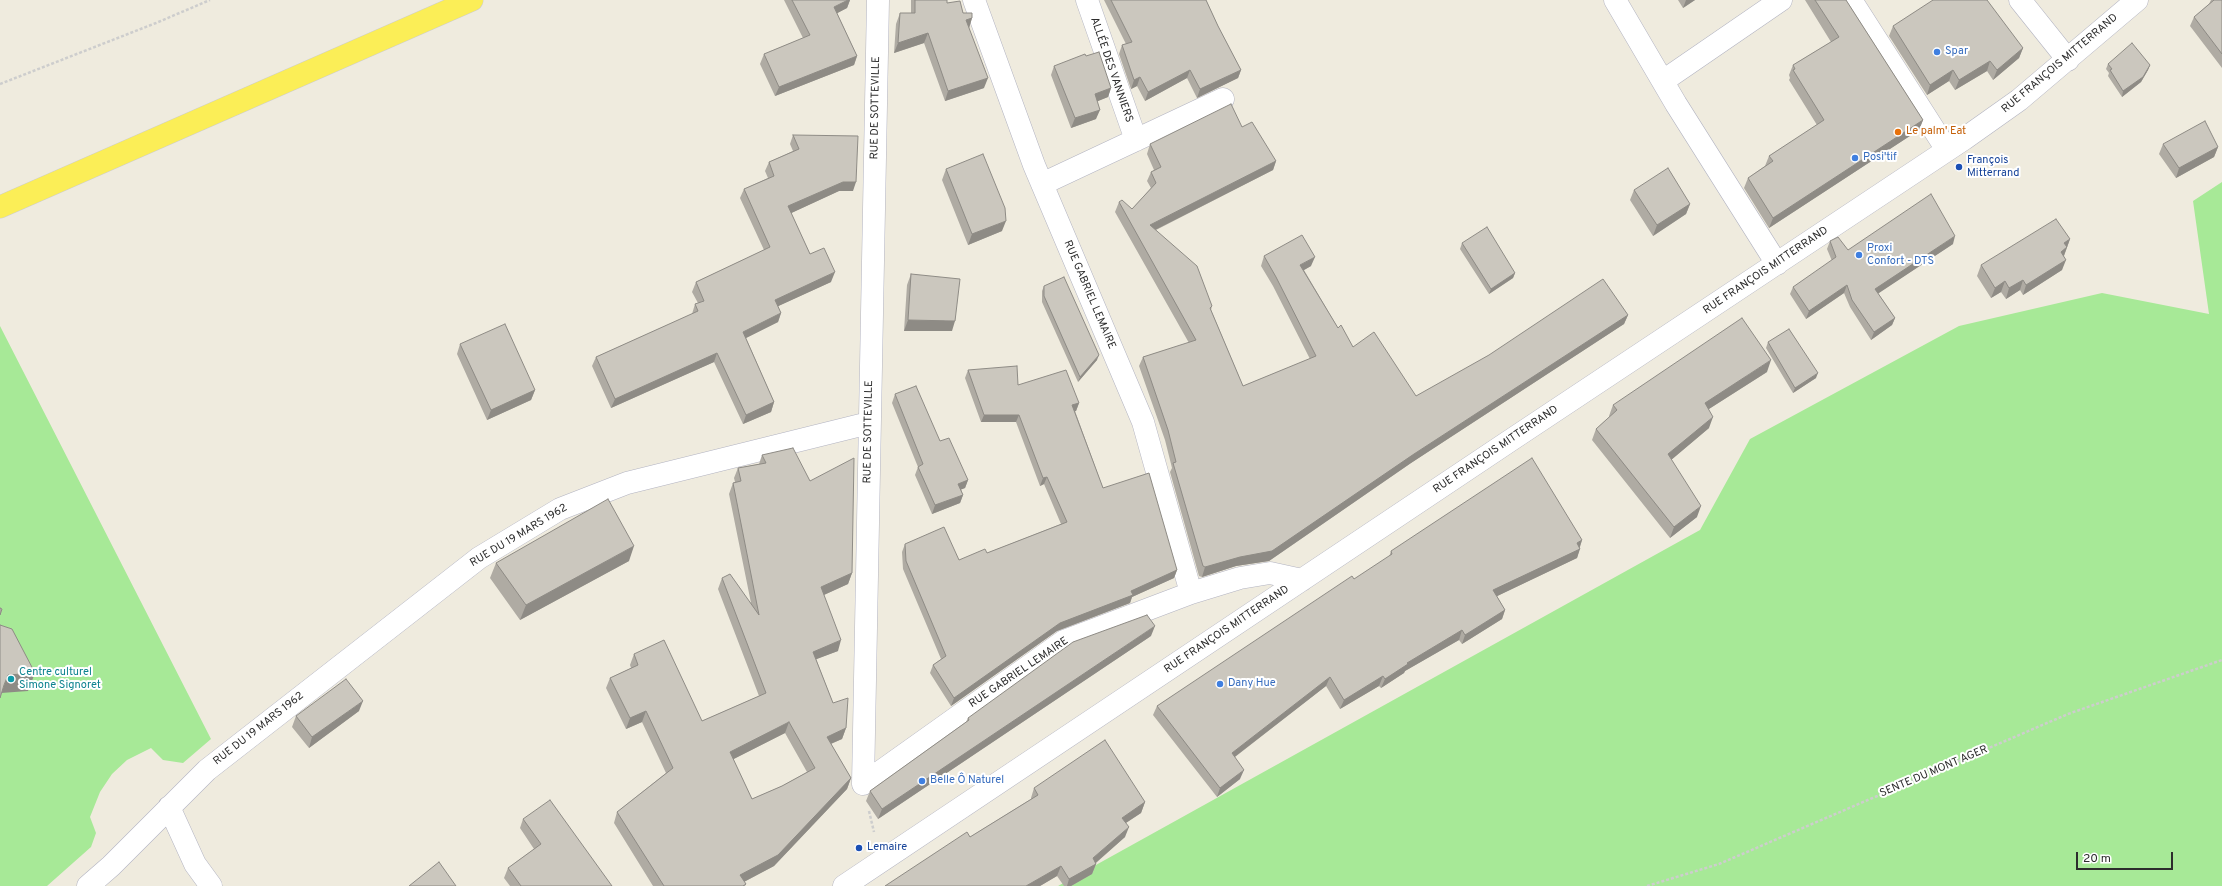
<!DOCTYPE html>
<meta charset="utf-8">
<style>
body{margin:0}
#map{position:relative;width:2222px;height:886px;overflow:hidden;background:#efebde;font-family:Overpass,sans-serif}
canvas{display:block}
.scale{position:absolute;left:2076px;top:852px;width:97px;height:18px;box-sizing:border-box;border:2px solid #2d2d2d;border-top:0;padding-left:5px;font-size:12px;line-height:14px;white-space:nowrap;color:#2d2d2d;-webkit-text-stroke:3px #fff;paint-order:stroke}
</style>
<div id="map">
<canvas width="2222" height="886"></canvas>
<div class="scale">20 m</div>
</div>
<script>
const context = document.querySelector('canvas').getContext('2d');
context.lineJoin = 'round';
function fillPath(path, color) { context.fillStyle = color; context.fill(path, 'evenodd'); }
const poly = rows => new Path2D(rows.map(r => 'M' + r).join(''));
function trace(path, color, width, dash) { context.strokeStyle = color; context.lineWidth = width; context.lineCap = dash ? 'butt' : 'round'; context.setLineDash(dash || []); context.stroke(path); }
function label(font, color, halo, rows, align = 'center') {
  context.font = font + ' Overpass,sans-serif'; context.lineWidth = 4; context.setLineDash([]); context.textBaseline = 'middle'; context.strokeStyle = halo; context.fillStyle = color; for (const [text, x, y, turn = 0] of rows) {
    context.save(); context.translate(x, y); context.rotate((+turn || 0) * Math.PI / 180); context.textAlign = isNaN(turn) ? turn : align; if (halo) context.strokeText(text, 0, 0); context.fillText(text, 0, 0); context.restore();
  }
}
fillPath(poly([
 [2222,182,2222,886,1058,886,1700,530,1750,439,1959,326,2102,293,2209,314,2193,201],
 [0,326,211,739,183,763,163,760,151,748,127,760,112,774,100,792,90,817,96,833,91,847,47,886,0,886]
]), '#a7e997');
const minor = poly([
 [974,0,1034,165,1143,422,1191,593],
 [1087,0,1136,140],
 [1615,0,1676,104,1777,264],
 [1851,0,1947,150],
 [2020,0,2068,60],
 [1663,81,1781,0],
 [1042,184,1223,99],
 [863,784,878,0],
 [863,784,1064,641,1191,593,1240,578,1270,573,1302,580],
 [169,807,195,864,211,886],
 [88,886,111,866,207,770,479,558,560,509,627,483,869,423],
 [844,886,1511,440,1964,139,2019,100,2137,0]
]);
const major = poly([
 [0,207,472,0]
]);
trace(minor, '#b2b3c1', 23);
trace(major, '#cdcdcd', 23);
trace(poly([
 [0,84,156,23,210,0],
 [869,811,874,832],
 [1647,886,1719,864,2068,714,2222,660]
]), '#cdcdcd', 2.5, [3, 2]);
trace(minor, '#fff', 22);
trace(major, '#fbee57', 22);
fillPath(poly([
 [784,0,850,0,847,8,837,13,857,56,854,65,775,96,760,64,764,54,803,38],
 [911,0,947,0,947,3,972,18,969,28,984,88,945,101,924,43,894,53,896,24,900,13,911,13],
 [1104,0,1206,0,1218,26,1241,70,1238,78,1197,98,1187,78,1145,101,1137,86,1131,89,1119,54,1122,45,1126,44],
 [1678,0,1695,0,1683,8],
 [1805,0,1846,0,1923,120,1919,130,1769,228,1744,188,1748,178,1765,166,1769,156,1817,125,1789,80,1790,78,1789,75,1793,65,1831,42],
 [2211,0,2222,0,2222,68,2190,26,2194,17,2209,4],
 [1893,26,2023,48,2019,58,1993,80,1987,71,1955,90,1949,81,1927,95,1889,36],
 [2108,64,2150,65,2148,70,2141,82,2122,97,2108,76,2109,73,2106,69],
 [1054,66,1111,88,1108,97,1097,101,1096,119,1071,128,1051,75],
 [1242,127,1276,161,1273,170,1156,230,1212,306,1211,310,1243,386,1310,359,1273,286,1261,266,1264,256,1311,266,1304,270,1338,328,1353,347,1416,396,1628,315,1624,324,1411,463,1269,561,1236,566,1202,577,1199,576,1170,472,1172,468,1165,440,1139,366,1143,357,1189,343,1115,212,1119,202,1132,209,1151,188,1147,181,1151,172,1154,170,1147,154,1150,144],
 [793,135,853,191,839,191,791,213,810,254,831,282,778,306,781,313,778,322,746,338,774,402,771,412,743,424,714,362,611,408,592,366,596,357,692,314,695,304,698,303,692,292,696,282,764,250,740,198,744,189,768,178,765,171,769,162,793,151,790,144],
 [2163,144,2218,147,2214,157,2176,178,2159,154],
 [946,169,1002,231,968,245,942,180],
 [1634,190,1690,204,1686,214,1653,236,1630,200],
 [2070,239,2064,256,2062,270,2023,295,2020,290,2006,299,2001,292,1991,298,1977,276,1981,265],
 [1830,241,1848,250,1953,244,1878,293,1895,318,1892,325,1871,340,1850,307,1844,293,1806,319,1790,294,1793,287,1832,261,1827,249],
 [1462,243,1515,273,1513,278,1489,294,1460,249],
 [911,274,952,331,904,331,907,285],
 [1044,286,1097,360,1078,382,1042,302,1042,291],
 [1768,342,1816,378,1793,393,1766,348],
 [460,344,535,390,531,400,487,420,457,354],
 [968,370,1079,403,1076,411,1075,411,1103,488,1177,570,1174,578,1132,597,1130,603,1057,631,951,706,930,673,933,665,941,659,903,569,902,552,905,544,959,560,987,553,1061,524,1044,484,1040,486,1016,422,981,422,965,378],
 [1767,372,1709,409,1709,428,1671,460,1697,517,1670,538,1592,440,1596,429,1609,417,1609,416,1613,405],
 [895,394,940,441,968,480,965,488,961,489,963,495,960,503,932,514,915,475,918,467,892,403],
 [762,455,852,573,848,584,824,595,838,651,816,659,833,703,846,728,842,739,831,744,851,778,847,789,774,866,744,882,746,884,745,886,653,886,614,823,617,812,666,773,642,722,626,729,606,688,610,678,631,668,630,665,634,654,702,721,759,696,718,589,722,578,751,603,729,494,733,483,735,482,734,478,738,468,759,464],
 [785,733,807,772,782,786,752,799,733,759],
 [1582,540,1580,547,1577,558,1497,596,1505,610,1502,619,1462,644,1459,640,1405,671,1404,673,1381,688,1379,686,1340,709,1326,686,1235,757,1240,779,1217,797,1153,715,1157,706,1389,557,1391,551],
 [629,561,520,620,490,578,496,563],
 [1151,636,878,819,866,801,870,791,966,722,968,718],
 [359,711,309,748,292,727,296,716],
 [1034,788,1145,802,1141,813,1126,823,1125,837,1096,863,1096,864,1092,874,1071,886,1064,886,1057,876,1040,886,885,886,970,837,1031,799,1031,798],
 [523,819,612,886,510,886,504,878,508,868,534,849,520,828]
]), '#afaba3');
fillPath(poly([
 [848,0,850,0,847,8,830,17,834,7],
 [1686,0,1695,0,1683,8],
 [972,18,969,28,966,20],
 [928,33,924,43,894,53,898,43],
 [2023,48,2019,58,1993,80,1997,70],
 [857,56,854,65,775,96,779,87],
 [1990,61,1987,71,1955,90,1959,80],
 [2150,65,2148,70,2141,82,2122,97,2123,91],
 [1190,70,1187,78,1145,101,1148,92],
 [1241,70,1238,78,1197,98,1200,89],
 [1953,70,1949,81,1927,95,1930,85],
 [1140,77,1137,86,1131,89,1134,80],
 [988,78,984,88,945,101,948,91],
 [1111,88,1108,97,1091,104,1095,94],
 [1100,110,1096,119,1071,128,1075,118],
 [1923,120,1919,130,1769,228,1773,218],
 [2218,147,2214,157,2176,178,2179,168],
 [1276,161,1273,170,1147,234,1150,225],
 [843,182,856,182,853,191,839,191,785,216,788,206],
 [1690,204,1686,214,1653,236,1657,225],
 [1006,221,1002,231,968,245,972,234],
 [1955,236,1953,244,1873,297,1875,289],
 [2070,239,2063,258,2061,252,2064,243],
 [1315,257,1311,266,1297,274,1300,265],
 [2066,260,2062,270,2023,295,2026,285],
 [835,272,831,282,772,309,775,300],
 [1515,273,1513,278,1489,294,1491,289],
 [2023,280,2020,290,2006,299,2009,288],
 [2005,281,2001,292,1991,298,1995,288],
 [1847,285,1844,293,1806,319,1809,311],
 [781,313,778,322,740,341,743,332],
 [1628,315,1624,324,1411,463,1269,561,1236,566,1202,577,1205,567,1414,454],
 [1895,318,1892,325,1871,340,1874,332],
 [908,320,955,321,952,331,904,331],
 [717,353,714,362,611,408,615,399],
 [1099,355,1097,360,1078,382,1080,377],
 [1771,360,1767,372,1701,414,1705,403],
 [1818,373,1816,378,1793,393,1795,388],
 [535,390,531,400,487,420,491,410],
 [774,402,771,412,743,424,746,415],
 [1079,403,1076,411,1070,413,1072,405],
 [984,415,1019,415,1016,422,981,422],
 [1713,417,1709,428,1664,466,1668,454],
 [1047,477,1044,484,1040,486,1043,478],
 [968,480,965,488,955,492,958,484],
 [963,495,960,503,932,514,935,505],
 [1701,506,1697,517,1670,538,1674,527],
 [1582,540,1579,549,1580,549,1577,558,1489,600,1493,590],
 [634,546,629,561,520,620,526,605],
 [1177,570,1174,578,1132,597,1130,603,1057,631,951,706,954,698,1060,623],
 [852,573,848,584,817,598,821,587],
 [1505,610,1502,619,1462,644,1465,635],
 [1155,626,1151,636,878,819,882,809],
 [1462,630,1459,640,1405,671,1404,673,1381,688,1385,679,1407,663],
 [841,640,838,651,809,662,813,652],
 [35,673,28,691,1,693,0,696,8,675],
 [1383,676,1379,686,1340,709,1344,700],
 [1330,677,1326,686,1228,762,1232,753],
 [363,701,359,711,309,748,312,737],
 [646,711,642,722,626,729,630,718],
 [789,722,785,733,726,763,730,752],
 [846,728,842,739,823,747,827,737],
 [1244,770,1240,779,1217,797,1220,788],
 [851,778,847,789,774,866,736,886,740,875],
 [1145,802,1141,813,1118,828,1122,818],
 [1129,827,1125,837,1092,866,1096,864,1092,874,1071,886,1067,886,1069,879],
 [1061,866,1057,876,1040,886,1026,886]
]), '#8e8b85');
const building = poly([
 [792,0,848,0,834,7,857,56,779,87,764,54,810,35,792,0],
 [915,0,947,0,947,3,960,1,963,13,972,13,972,18,966,20,988,78,948,91,928,33,898,43,900,13,915,13,915,0],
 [1111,0,1206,0,1218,26,1241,70,1200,89,1190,70,1148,92,1140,77,1134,80,1122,45,1132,42,1111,0],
 [1815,0,1846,0,1923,120,1773,218,1748,178,1773,161,1769,156,1824,120,1793,70,1795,69,1793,65,1839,37,1815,0],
 [1933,0,1987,0,2023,48,1997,70,1990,61,1959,80,1953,70,1930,85,1893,26,1933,0],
 [2214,0,2222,0,2222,54,2194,17,2214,0],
 [2132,43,2150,65,2143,77,2123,91,2110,70,2112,69,2108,64,2132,43],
 [1099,52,1111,88,1095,94,1100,110,1075,118,1054,66,1085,54,1086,56,1099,52],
 [1231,104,1242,127,1252,122,1276,161,1150,225,1197,266,1212,306,1210,308,1243,386,1316,356,1276,277,1264,256,1302,235,1315,257,1300,265,1338,328,1341,325,1353,347,1374,332,1416,396,1489,355,1603,279,1628,315,1414,454,1272,551,1240,557,1205,567,1203,566,1173,463,1176,462,1168,430,1143,357,1196,340,1119,202,1122,200,1132,209,1156,183,1151,172,1161,167,1150,144,1231,104],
 [2205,121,2218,147,2179,168,2163,144,2205,121],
 [793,135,858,136,856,182,843,182,788,206,810,254,824,248,835,272,775,300,781,313,743,332,774,402,746,415,717,353,615,399,596,357,698,311,695,304,704,301,696,282,770,247,744,189,774,176,769,162,799,149,793,135],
 [983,154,1005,208,1006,221,972,234,946,169,983,154],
 [1668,168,1690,204,1657,225,1634,190,1668,168],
 [1931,194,1955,236,1875,289,1895,318,1874,332,1852,300,1847,285,1809,311,1793,287,1836,257,1830,241,1838,237,1848,250,1931,194],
 [2056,219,2070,239,2064,243,2067,247,2061,252,2066,260,2026,285,2023,280,2009,288,2005,281,1995,288,1981,265,2056,219],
 [1487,227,1515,273,1491,289,1462,243,1487,227],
 [911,274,960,279,955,321,908,320,911,274],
 [1064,277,1099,355,1080,377,1044,296,1044,286,1064,277],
 [1742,318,1771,360,1705,403,1713,417,1668,454,1701,506,1674,527,1596,429,1617,410,1613,405,1742,318],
 [505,324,535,390,491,410,460,344,505,324],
 [1789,329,1818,373,1795,388,1768,342,1789,329],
 [1017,366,1018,385,1066,370,1079,403,1072,405,1103,488,1149,473,1177,570,1131,591,1133,595,1060,623,954,698,933,665,946,656,906,561,905,544,944,527,959,560,985,549,987,553,1067,522,1047,477,1043,478,1019,415,984,415,968,370,1017,366],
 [916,386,940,441,949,438,968,480,958,484,963,495,935,505,918,467,923,464,895,394,916,386],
 [793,448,810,481,854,458,852,573,821,587,841,640,813,652,833,703,848,698,846,728,827,737,851,778,778,855,740,875,746,884,743,886,664,886,617,812,673,768,646,711,630,718,610,678,638,665,634,654,664,640,702,721,766,693,722,578,730,574,759,615,733,483,741,481,738,468,766,463,762,455,793,448],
 [789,722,815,768,782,786,752,799,730,752,789,722],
 [1532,458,1582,540,1577,543,1580,549,1493,590,1505,610,1465,635,1462,630,1407,663,1408,664,1385,679,1383,676,1344,700,1330,677,1232,753,1244,770,1220,788,1157,706,1352,576,1354,579,1392,554,1391,551,1532,458],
 [608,499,634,546,526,605,496,563,608,499],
 [0,608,2,609,0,615,0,608],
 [1147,615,1155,626,882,809,870,791,969,720,968,718,1073,642,1147,615],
 [0,625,12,629,35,673,8,675,4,685,0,698,0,625],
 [346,679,363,701,312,737,296,716,346,679],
 [1105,740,1145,802,1122,818,1129,827,1093,858,1096,864,1069,879,1061,866,1026,886,885,886,967,832,970,837,1038,795,1034,788,1105,740],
 [550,800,612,886,521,886,508,868,541,844,523,819,550,800],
 [439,862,456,886,409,886,439,862]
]);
fillPath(building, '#cbc7be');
trace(building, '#8e8b85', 1);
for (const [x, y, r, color] of [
 [1937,52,4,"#3f7fe0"],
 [1898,132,4,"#e8710a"],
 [1855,158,4,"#3f7fe0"],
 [1959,167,4,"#1a4fb4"],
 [1859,255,4,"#3f7fe0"],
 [11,679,4,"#0f9aa8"],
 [1220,684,4,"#3f7fe0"],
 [922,781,4,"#3f7fe0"],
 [859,848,4,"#1a4fb4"]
]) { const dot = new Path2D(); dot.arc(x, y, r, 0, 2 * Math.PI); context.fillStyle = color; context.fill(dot); trace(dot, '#fff', 1.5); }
label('11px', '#366cbe', '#fff', [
 ["Spar",1945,52],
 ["Posi'tif",1863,158],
 ["Proxi",1867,249],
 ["Confort - DTS",1867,262],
 ["Dany Hue",1228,684],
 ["Belle Ô Naturel",930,781]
], 'left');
label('11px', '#2d2d2d', '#fff', [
 ["RUE FRANÇOIS MITTERRAND",2060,64,-40],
 ["ALLÉE DES VANNIERS",1111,70,71],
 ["RUE DE SOTTEVILLE",876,108,-89],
 ["RUE FRANÇOIS MITTERRAND",1766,271,-34],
 ["RUE GABRIEL LEMAIRE",1089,295,67],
 ["RUE DE SOTTEVILLE",869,432,-89],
 ["RUE FRANÇOIS MITTERRAND",1496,450,-34],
 ["RUE DU 19 MARS 1962",519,536,-31],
 ["RUE FRANÇOIS MITTERRAND",1227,630,-34],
 ["RUE GABRIEL LEMAIRE",1019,673,-34],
 ["RUE DU 19 MARS 1962",259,729,-38],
 ["SENTE DU MONT AGER",1934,772,-23]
]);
label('11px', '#c56008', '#fff', [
 ["Le palm' Eat",1906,132]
], 'left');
label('11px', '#164399', '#fff', [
 ["François",1967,161],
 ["Mitterrand",1967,174],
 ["Lemaire",867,848]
], 'left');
label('11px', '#0d838f', '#fff', [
 ["Centre culturel",19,673],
 ["Simone Signoret",19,686]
], 'left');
</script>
